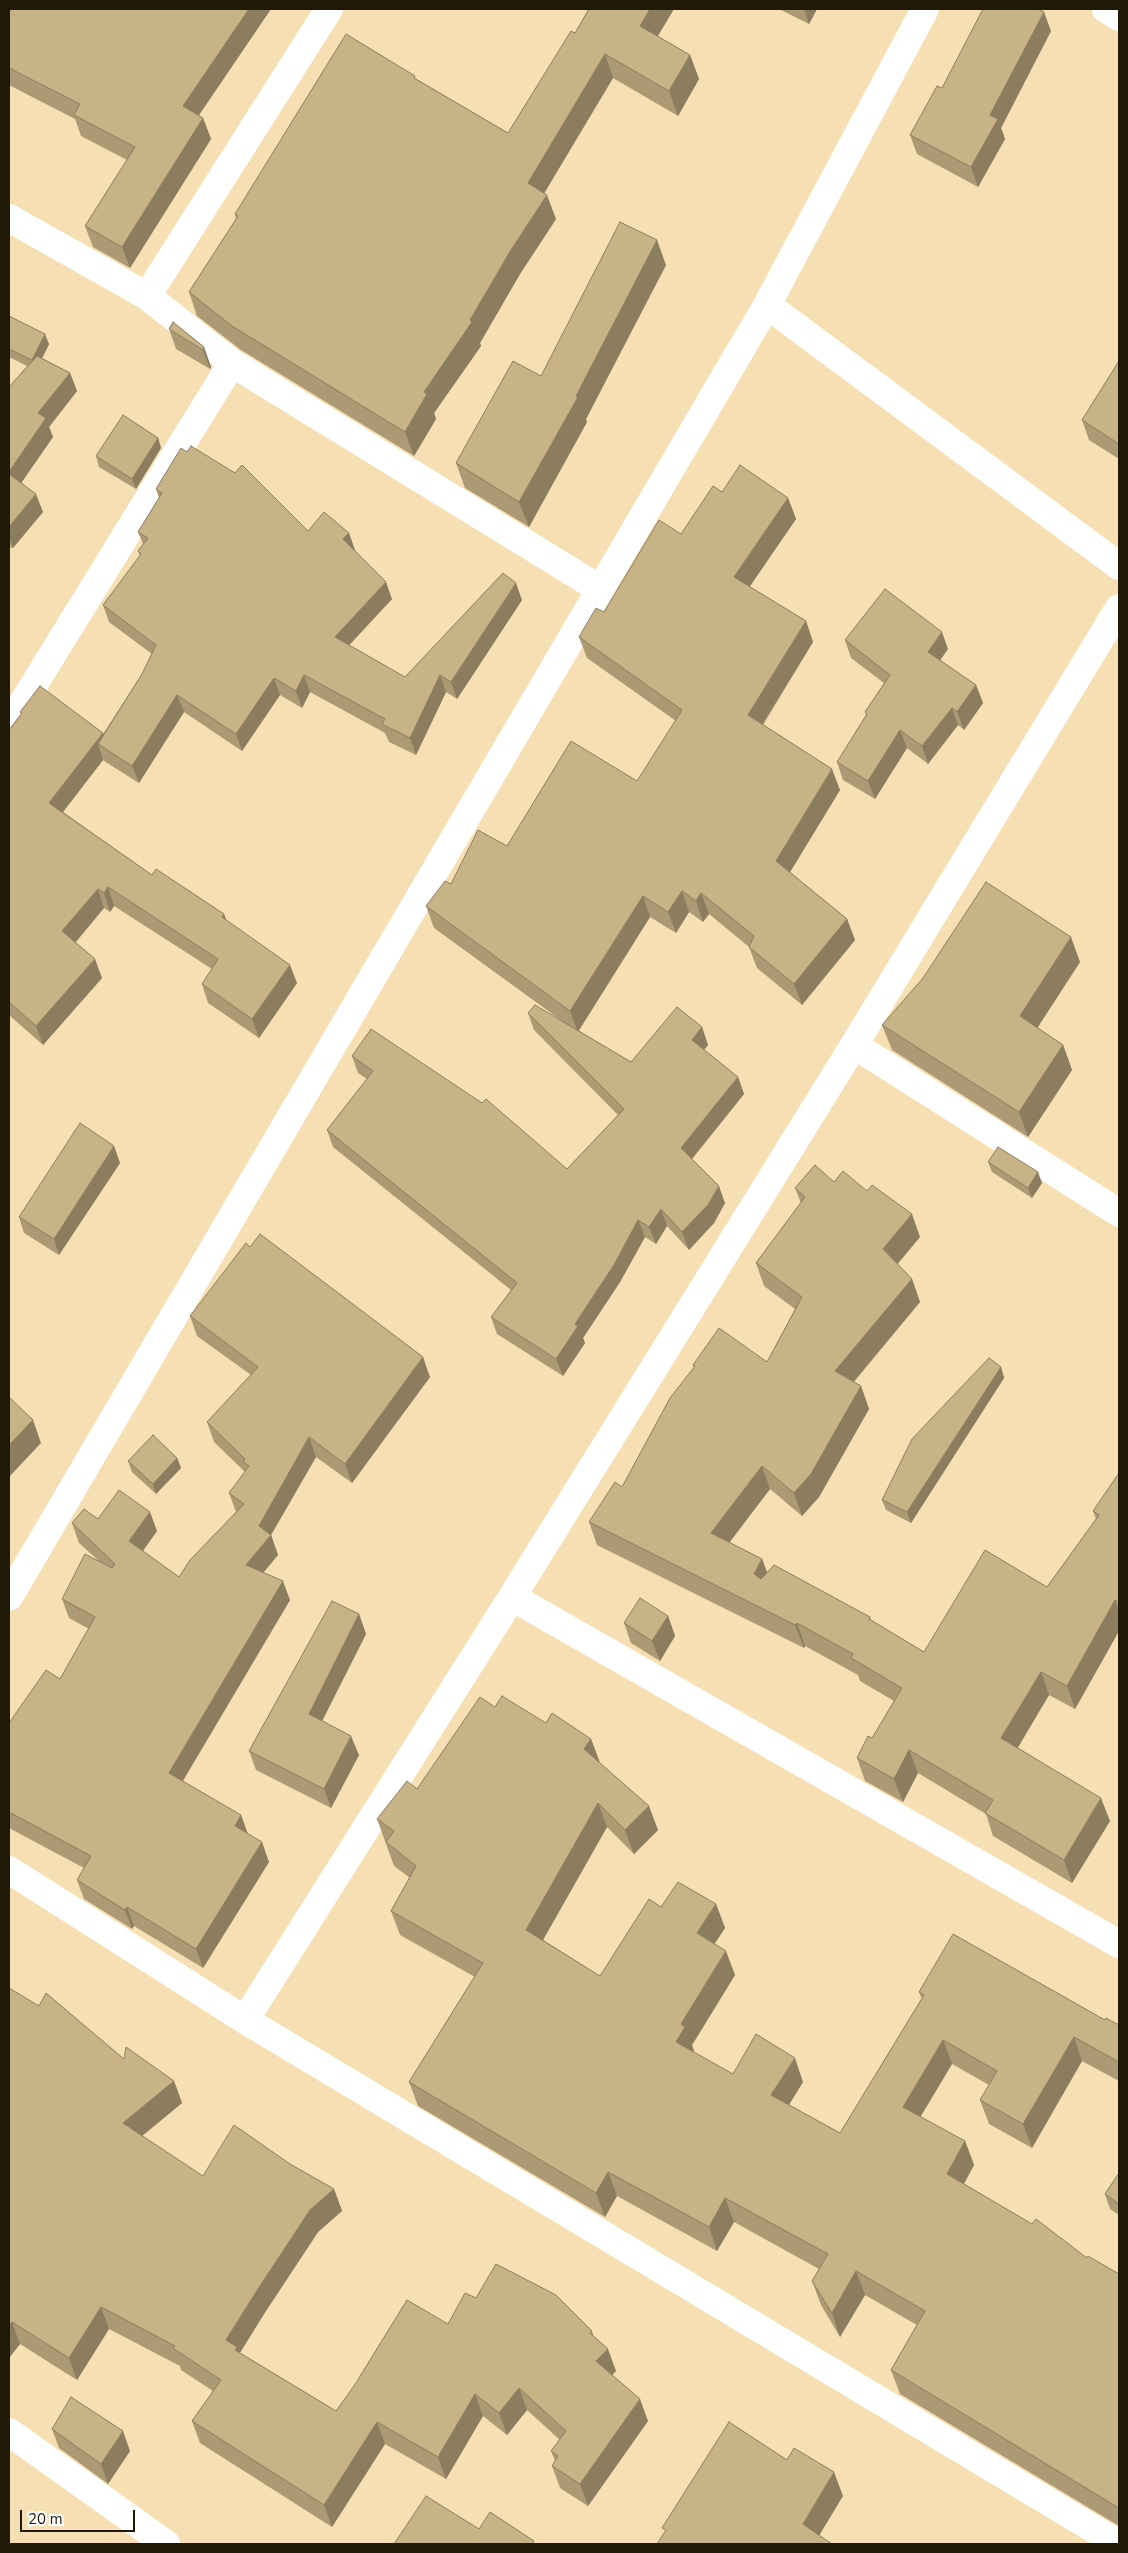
<!DOCTYPE html>
<style>
body{margin:0}
#map{position:relative;width:1128px;height:2553px;overflow:hidden;background:#f6e0b3;font-family:"Nunito Sans",sans-serif}
canvas{display:block}
.frame{position:absolute;inset:0;border:10px solid #211908;pointer-events:none}
.scale{position:absolute;left:20px;top:2510px;width:115px;height:22px;box-sizing:border-box;border:2px solid #211908;border-top:0;padding-left:6px;font-size:15px;line-height:18px;white-space:nowrap;color:#211908;-webkit-text-stroke:4px #fff;paint-order:stroke}
</style>
<div id="map">
<canvas width="1128" height="2553"></canvas>
<div class="frame"></div>
<div class="scale">20 m</div>
</div>
<script>
const context = document.querySelector('canvas').getContext('2d');
context.lineJoin = 'round';
const poly = rows => new Path2D(rows.map(r => 'M' + r).join(''));
function trace(path, color, width, dash) { context.strokeStyle = color; context.lineWidth = width; context.lineCap = dash ? 'butt' : 'round'; context.setLineDash(dash || []); context.stroke(path); }
function fillPath(path, color) { context.fillStyle = color; context.fill(path, 'evenodd'); }
trace(poly([
 [1106,9,1119,17],
 [9,218,147,296,232,363,600,589],
 [147,296,329,9],
 [767,305,1119,566],
 [9,725,232,363],
 [854,1045,1119,1213],
 [9,1597,767,305,925,9],
 [512,1597,1119,1944],
 [9,1870,245,2020,1119,2544],
 [245,2020,512,1597,854,1045,1119,608],
 [9,2432,166,2544]
]), '#fff', 28);
fillPath(poly([
 [9,9,271,9,198,115,203,118,211,139,130,268,93,247,85,226,127,160,81,136,75,119,9,85],
 [589,9,674,9,657,36,690,55,699,79,678,116,613,78,544,193,556,219,520,274,480,343,481,346,434,413,436,419,414,456,241,350,197,316,189,292,236,219,235,214,416,79,508,133,575,33],
 [779,9,817,9,809,24],
 [1051,31,1001,128,1005,139,978,187,917,154,910,135,942,88],
 [666,265,586,419,587,422,529,527,465,488,456,463,541,376],
 [9,316,49,344,42,358,70,373,77,391,49,427,53,437,21,483,43,512,13,548,9,547,9,387,27,366,9,357],
 [169,329,204,347,211,367,210,369,176,349],
 [1119,361,1119,459,1089,440,1082,420],
 [158,438,161,448,136,489,99,467,96,456],
 [156,489,308,531,355,550,392,599,349,645,405,677,522,600,457,699,446,692,416,755,389,742,385,733,310,692,302,708,280,695,242,751,184,712,139,783,104,761,103,760,63,812,152,875,227,921,297,983,259,1038,208,1003,202,984,212,969,114,906,110,912,104,908,75,943,102,978,43,1045,9,1015,9,730,21,714,20,712,103,733,103,734,142,674,152,654,109,622,103,605,140,556,138,551,143,544,138,532,159,498],
 [722,492,788,498,796,519,749,587,806,621,813,642,763,725,840,790,790,872,847,919,855,940,802,1005,757,968,749,947,709,914,703,922,689,912,676,933,650,917,578,1031,631,1062,702,1027,708,1045,704,1050,738,1077,744,1094,692,1159,725,1203,714,1223,689,1250,667,1226,656,1244,645,1237,620,1282,583,1338,585,1343,563,1376,497,1334,491,1317,511,1290,333,1147,327,1130,367,1079,358,1073,352,1056,567,1169,618,1115,534,1030,528,1013,562,1021,434,928,426,906,451,884,507,846,637,781,676,721,587,658,579,637],
 [845,640,948,649,940,660,976,685,983,703,964,730,958,725,928,764,907,748,875,799,843,780,837,762,866,715,865,712,884,683,851,658],
 [1080,962,1037,1027,1063,1045,1072,1070,1028,1137,892,1050,882,1025],
 [114,1146,120,1163,59,1255,24,1233,19,1217],
 [988,1162,1042,1183,1032,1198,992,1172],
 [834,1182,920,1237,897,1264,912,1279,920,1302,854,1382,861,1386,869,1409,819,1497,802,1516,770,1489,729,1543,762,1559,767,1573,870,1617,871,1620,924,1652,1047,1587,1096,1519,1093,1511,1119,1473,1119,1631,1075,1709,1049,1695,1017,1748,1110,1821,1072,1883,993,1836,986,1814,918,1773,903,1802,865,1781,857,1758,872,1738,894,1701,860,1681,858,1675,805,1646,804,1648,597,1545,589,1522,622,1487,694,1367,693,1365,767,1362,795,1309,764,1286,756,1263,801,1203,795,1188],
 [250,1247,430,1377,352,1483,316,1457,271,1535,278,1555,263,1572,290,1600,183,1781,248,1834,269,1862,203,1968,134,1926,132,1929,84,1899,77,1880,84,1868,9,1828,9,1723,60,1679,89,1629,69,1618,62,1599,98,1560,79,1543,72,1523,98,1519,157,1531,143,1551,179,1577,236,1512,229,1493,245,1472,214,1442,207,1422,251,1375,197,1336,190,1316],
 [1001,1367,1004,1378,911,1523,886,1510,882,1500],
 [177,1458,181,1468,156,1494,132,1472,128,1461],
 [359,1614,366,1634,322,1721,359,1755,331,1808,256,1770,249,1751],
 [668,1616,675,1636,660,1661,631,1643,624,1623],
 [495,1707,546,1723,591,1739,600,1763,658,1830,634,1854,607,1827,543,1940,600,1976,661,1907,716,1904,725,1928,714,1944,735,1975,692,2045,694,2051,693,2052,733,2074,803,2082,789,2105,840,2133,922,1999,919,1992,1105,2020,1119,2025,1119,2081,1082,2061,1032,2148,989,2124,980,2100,989,2085,952,2064,920,2117,965,2141,974,2165,964,2184,1087,2258,1119,2274,1119,2526,900,2394,891,2370,917,2325,865,2295,840,2337,821,2305,812,2281,819,2269,734,2222,717,2251,617,2196,605,2217,418,2106,409,2082,475,1977,400,1935,391,1911,410,1878,394,1866,377,1819,417,1789],
 [9,1988,124,2059,174,2081,182,2103,142,2136,203,2176,290,2164,334,2189,342,2211,318,2232,264,2314,240,2353,336,2411,448,2324,476,2298,592,2331,594,2337,616,2371,612,2375,648,2421,588,2506,560,2488,552,2466,555,2461,551,2451,560,2440,527,2410,507,2435,483,2416,446,2479,385,2444,332,2527,200,2443,192,2421,213,2391,181,2370,180,2366,109,2329,77,2380,20,2344,9,2358],
 [1119,2173,1119,2215,1110,2209,1105,2194],
 [52,2429,130,2451,108,2484,59,2448]
]), '#ac9a74');
fillPath(poly([
 [249,9,271,9,191,127,183,106],
 [650,9,674,9,649,51,640,26],
 [804,9,817,9,809,24],
 [1044,12,1051,31,1001,128,1005,139,978,187,971,167,990,115],
 [605,54,613,78,536,207,528,183],
 [690,55,699,79,678,116,669,91],
 [203,118,211,139,130,268,122,247],
 [547,195,556,219,520,274,480,343,481,346,434,413,436,419,414,456,405,432,424,392,470,320,511,250],
 [657,240,666,265,586,419,587,422,529,527,519,502,576,396],
 [45,334,49,344,36,371,32,360],
 [204,347,211,367,210,369,203,350],
 [70,373,77,391,49,427,53,437,15,492,9,475,9,472,38,413],
 [158,438,161,448,136,489,132,479],
 [36,494,43,512,13,548,9,536,9,527],
 [788,498,796,519,742,598,734,577],
 [349,533,355,550,349,556,343,539],
 [386,582,392,599,341,654,335,637],
 [516,583,522,600,457,699,451,682],
 [806,621,813,642,755,736,748,715],
 [942,632,948,649,934,669,928,652],
 [304,675,310,692,302,708,296,691],
 [440,675,446,692,416,755,410,738],
 [274,678,280,695,242,751,236,734],
 [976,685,983,703,964,730,957,712],
 [177,695,184,712,139,783,132,766],
 [952,708,958,725,928,764,922,746],
 [900,730,907,748,875,799,868,781],
 [103,733,110,751,98,744,103,760,56,821,49,803],
 [832,769,840,790,784,882,776,861],
 [108,887,114,906,110,912,104,893],
 [98,889,104,908,69,950,62,931],
 [682,891,689,912,676,933,668,912],
 [701,893,709,914,703,922,696,901],
 [643,896,650,917,578,1032,570,1011],
 [224,914,231,932,222,917],
 [847,919,855,940,802,1005,794,984],
 [1071,937,1080,962,1029,1041,1020,1016],
 [95,959,102,978,43,1045,36,1026],
 [290,965,297,983,259,1038,252,1019],
 [702,1027,708,1045,698,1057,692,1040],
 [1063,1045,1072,1070,1028,1137,1019,1112],
 [738,1077,744,1094,687,1165,681,1148],
 [114,1146,120,1163,59,1255,54,1239],
 [1038,1172,1042,1183,1032,1198,1028,1188],
 [719,1186,725,1203,714,1223,689,1250,682,1232],
 [661,1209,667,1226,656,1244,649,1227],
 [912,1214,920,1237,891,1272,883,1249],
 [638,1220,645,1237,620,1282,583,1338,585,1343,563,1376,556,1359,575,1324],
 [912,1279,920,1302,843,1394,835,1371],
 [423,1357,430,1377,352,1483,345,1464],
 [1001,1367,1004,1378,911,1523,907,1512],
 [861,1386,869,1409,819,1497,802,1516,794,1493],
 [33,1420,41,1443,10,1476,9,1474,9,1445],
 [309,1437,316,1457,271,1535,278,1555,254,1584,246,1565,259,1526],
 [177,1458,181,1468,156,1494,153,1484],
 [762,1466,770,1489,719,1556,711,1533],
 [150,1512,157,1531,136,1560,129,1541],
 [762,1559,771,1582,762,1597,754,1574],
 [283,1581,290,1600,176,1792,169,1773],
 [1115,1600,1119,1611,1119,1631,1075,1709,1067,1686],
 [359,1614,366,1634,316,1733,309,1714],
 [668,1616,675,1636,660,1661,652,1641],
 [797,1623,805,1646,804,1648,795,1625],
 [1041,1672,1049,1695,1010,1761,1001,1738],
 [351,1736,359,1755,331,1808,324,1789],
 [591,1739,600,1763,584,1749],
 [909,1750,918,1773,903,1802,894,1779],
 [1101,1798,1110,1821,1072,1883,1064,1860],
 [598,1803,607,1827,535,1954,526,1930],
 [649,1806,658,1830,634,1854,625,1830],
 [241,1815,248,1834,235,1826],
 [262,1842,269,1862,203,1968,196,1949],
 [716,1904,725,1928,706,1957,697,1933],
 [127,1907,134,1926,132,1929,125,1910],
 [726,1951,735,1975,692,2045,694,2051,685,2066,676,2042,681,2024],
 [1074,2037,1082,2061,1032,2148,1023,2124],
 [943,2040,952,2064,912,2131,903,2107],
 [795,2058,803,2082,780,2119,771,2095],
 [174,2081,182,2103,131,2145,123,2123],
 [965,2141,974,2165,956,2198,947,2174],
 [608,2172,617,2196,605,2217,596,2193],
 [334,2189,342,2211,318,2232,264,2314,234,2362,226,2340,256,2292,310,2210],
 [725,2198,734,2222,717,2251,709,2227],
 [856,2271,865,2295,840,2337,832,2313],
 [101,2307,109,2329,77,2380,69,2358],
 [12,2322,20,2344,9,2358,9,2326],
 [608,2349,616,2371,604,2383,596,2361],
 [519,2388,527,2410,507,2435,499,2413],
 [475,2394,483,2416,446,2479,438,2457],
 [640,2399,648,2421,588,2506,580,2484],
 [377,2422,385,2444,332,2527,324,2505],
 [123,2431,130,2451,108,2484,101,2464],
 [834,2472,843,2496,814,2544,803,2524]
]), '#8c7d5e');
const building = poly([
 [9,9,249,9,183,106,203,118,122,247,85,226,135,147,74,115,80,104,9,68,9,9],
 [589,9,650,9,640,26,690,55,669,91,605,54,528,183,547,195,511,250,470,320,472,322,424,392,427,394,405,432,232,326,189,292,238,216,235,214,346,34,415,76,414,78,508,133,571,31,575,33,589,9],
 [983,9,1038,9,1044,12,990,115,998,119,971,167,910,135,937,86,942,88,983,9],
 [620,222,657,240,576,396,578,397,519,502,456,463,513,361,541,376,620,222],
 [9,316,45,334,32,360,9,349,9,316],
 [173,322,204,347,203,350,169,329,173,322],
 [37,356,70,373,38,413,46,418,9,472,9,387,37,356],
 [1119,361,1119,444,1082,420,1119,361],
 [123,415,158,438,132,479,96,456,123,415],
 [191,446,235,473,242,465,308,531,324,512,349,533,343,539,386,582,335,637,405,677,503,573,516,583,451,682,440,675,410,738,382,724,385,719,304,675,296,691,274,678,236,734,177,695,132,766,98,744,142,674,156,645,103,605,141,554,138,551,148,538,138,532,162,493,156,489,181,448,187,452,191,446],
 [740,465,788,498,734,577,806,621,748,715,832,769,776,861,847,919,794,984,749,947,754,936,701,893,696,901,682,891,668,912,643,896,570,1011,426,906,445,881,451,884,478,830,507,846,571,741,637,781,682,710,579,637,596,608,604,612,659,520,681,534,713,486,722,492,740,465],
 [9,474,36,494,9,527,9,474],
 [885,589,942,632,928,652,976,685,957,712,952,708,922,746,900,730,868,781,837,762,867,714,865,712,890,675,845,640,885,589],
 [40,686,103,733,49,803,152,875,156,869,224,914,222,917,290,965,252,1019,202,984,218,959,108,887,104,893,98,889,62,931,95,959,36,1026,9,1002,9,926,10,925,9,924,9,730,22,713,20,712,40,686],
 [986,882,1071,937,1020,1016,1063,1045,1019,1112,882,1025,923,978,986,882],
 [535,1005,631,1062,677,1007,702,1027,692,1040,738,1077,681,1148,719,1186,708,1205,682,1232,661,1209,649,1227,638,1220,614,1265,575,1324,578,1326,556,1359,491,1317,517,1283,327,1130,373,1071,352,1056,371,1029,482,1103,486,1099,567,1169,624,1109,528,1013,535,1005],
 [80,1123,114,1146,54,1239,19,1217,80,1123],
 [998,1147,1038,1172,1028,1188,988,1162,998,1147],
 [815,1165,834,1182,843,1171,867,1191,872,1185,912,1214,883,1249,912,1279,835,1371,861,1386,811,1474,794,1493,762,1466,711,1533,762,1559,754,1574,761,1579,774,1565,870,1617,869,1619,924,1652,985,1550,1047,1587,1099,1515,1093,1511,1119,1473,1119,1603,1115,1600,1067,1686,1041,1672,1001,1738,1101,1798,1064,1860,985,1813,993,1800,909,1750,894,1779,857,1758,868,1736,872,1738,902,1688,851,1658,853,1654,797,1623,795,1625,589,1522,615,1482,622,1487,670,1398,695,1366,693,1365,719,1328,767,1362,802,1297,756,1263,805,1197,795,1188,815,1165],
 [260,1234,423,1357,345,1464,309,1437,259,1526,271,1535,246,1565,283,1581,169,1773,241,1815,235,1826,262,1842,196,1949,127,1907,125,1910,77,1880,91,1856,9,1812,9,1723,46,1670,60,1679,95,1617,62,1599,85,1554,112,1568,115,1564,72,1523,84,1509,98,1519,119,1490,150,1512,129,1541,179,1577,190,1560,244,1504,229,1493,249,1466,243,1462,245,1459,207,1422,258,1367,190,1316,246,1243,250,1247,260,1234],
 [989,1358,1001,1367,907,1512,882,1500,912,1439,989,1358],
 [9,1397,33,1420,9,1445,9,1397],
 [153,1435,177,1458,153,1484,128,1461,153,1435],
 [640,1598,668,1616,652,1641,624,1623,640,1598],
 [332,1601,359,1614,309,1714,351,1736,324,1789,249,1751,332,1601],
 [502,1696,546,1723,552,1713,591,1739,584,1749,649,1806,625,1830,598,1803,526,1930,600,1976,649,1899,661,1907,678,1882,716,1904,697,1933,726,1951,681,2024,685,2027,676,2042,733,2074,756,2034,795,2058,771,2095,840,2133,924,1995,919,1992,953,1934,1105,2020,1106,2018,1119,2025,1119,2062,1074,2037,1023,2124,980,2100,997,2071,943,2040,903,2107,965,2141,947,2174,1032,2224,1036,2219,1087,2258,1088,2256,1119,2274,1119,2508,891,2370,925,2311,856,2271,832,2313,812,2281,828,2254,725,2198,709,2227,608,2172,596,2193,409,2082,483,1963,391,1911,416,1866,386,1842,394,1831,377,1819,407,1781,417,1789,480,1697,495,1707,502,1696],
 [9,1988,39,2006,46,1993,124,2059,126,2047,174,2081,123,2123,203,2176,234,2125,290,2164,334,2189,310,2210,256,2292,226,2340,237,2347,235,2350,336,2411,354,2386,407,2300,448,2324,465,2293,476,2298,496,2264,556,2295,592,2331,590,2333,608,2349,596,2361,640,2399,580,2484,552,2466,558,2456,551,2451,566,2431,519,2388,499,2413,475,2394,438,2457,377,2422,324,2505,192,2421,221,2380,173,2348,175,2346,101,2307,69,2358,12,2322,9,2326,9,1988],
 [1119,2173,1119,2204,1105,2194,1119,2173],
 [71,2397,123,2431,101,2464,52,2429,71,2397],
 [729,2422,787,2460,794,2448,834,2472,803,2524,832,2544,657,2544,666,2530,662,2528,729,2422],
 [426,2496,479,2529,490,2512,534,2541,532,2544,394,2544,426,2496]
]);
fillPath(building, '#c8b387');
trace(building, '#8c7d5e', 1);
</script>
